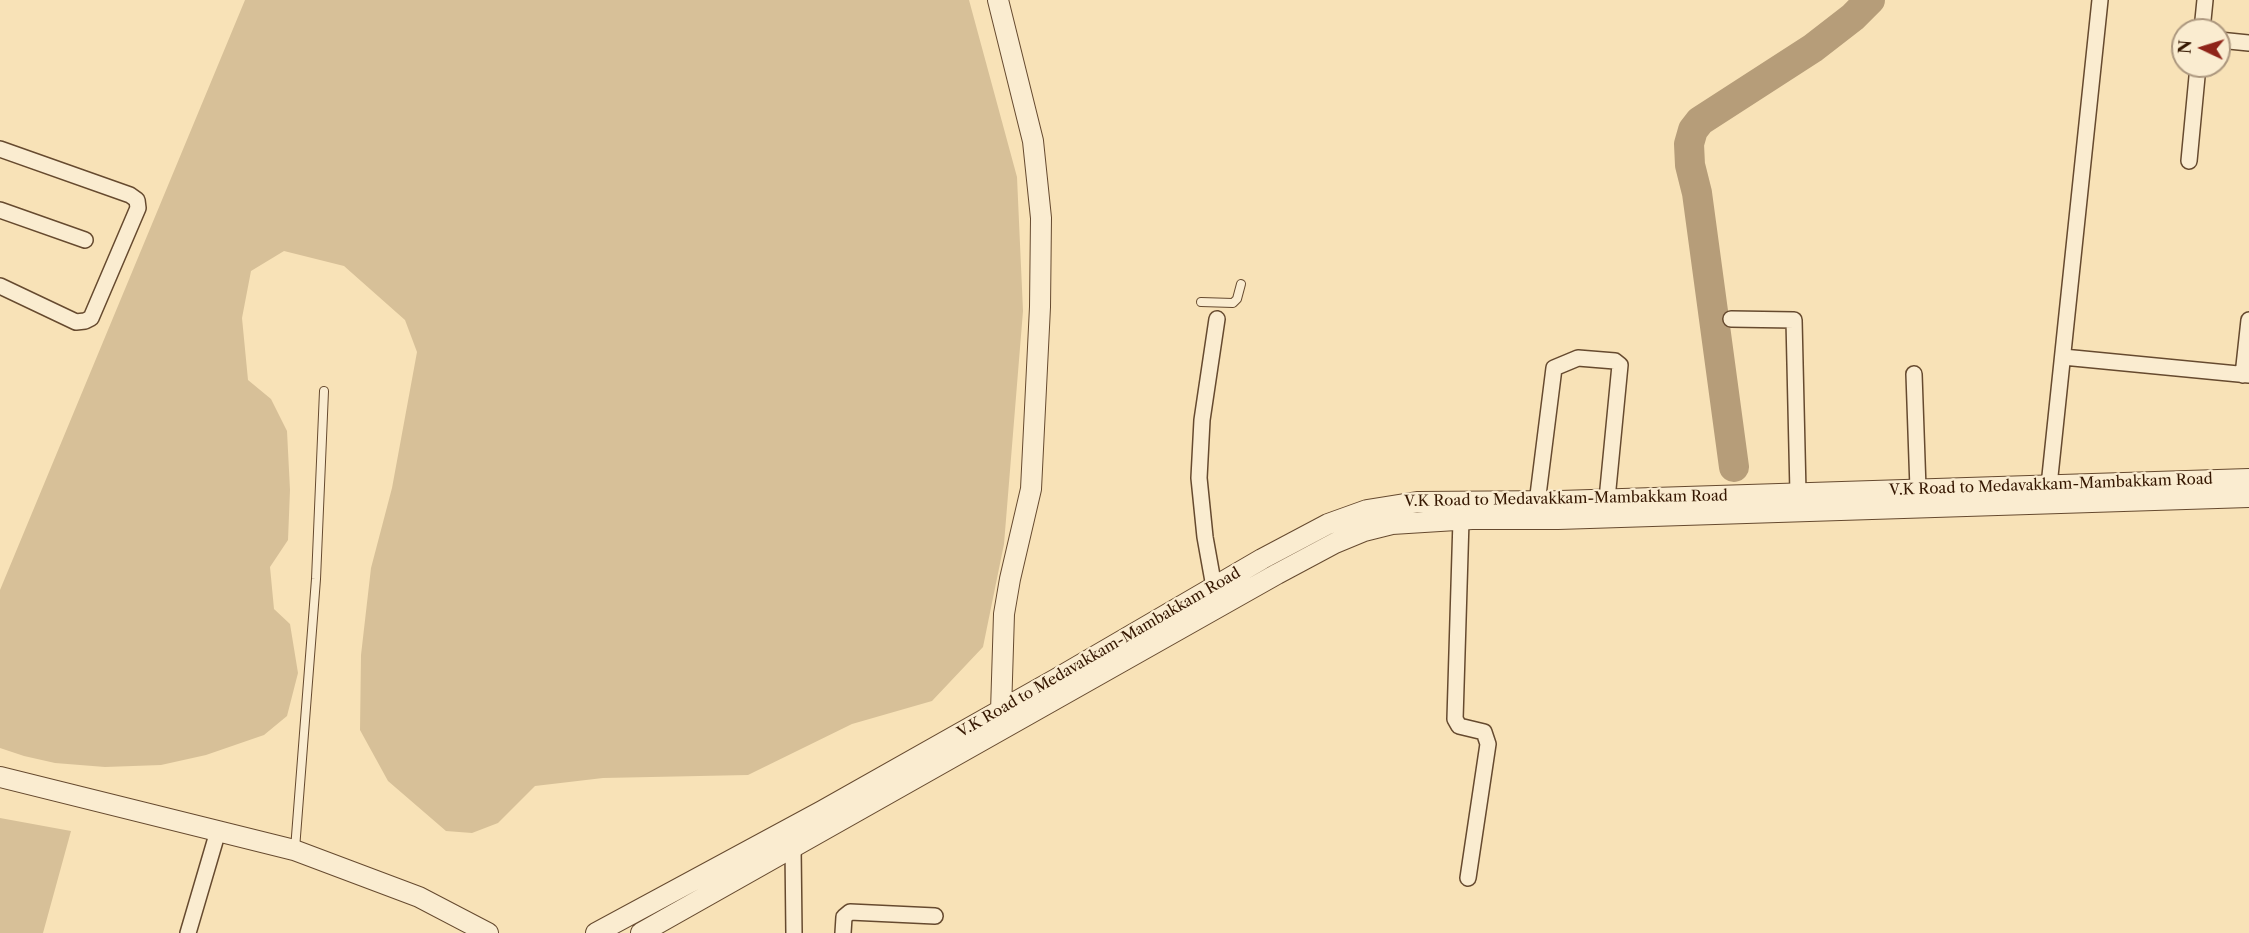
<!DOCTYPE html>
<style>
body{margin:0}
#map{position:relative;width:2249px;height:933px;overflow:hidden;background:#f8e2b7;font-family:"Libre Caslon Text",serif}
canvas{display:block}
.north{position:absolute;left:2171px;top:18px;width:60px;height:60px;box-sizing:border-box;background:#faecd0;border:2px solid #ac977e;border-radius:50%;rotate:274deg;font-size:16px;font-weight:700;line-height:24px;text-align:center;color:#361802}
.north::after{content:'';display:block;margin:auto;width:21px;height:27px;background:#8f2418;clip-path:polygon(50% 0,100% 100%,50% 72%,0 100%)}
</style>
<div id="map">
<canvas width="2249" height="933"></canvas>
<div class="north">N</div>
</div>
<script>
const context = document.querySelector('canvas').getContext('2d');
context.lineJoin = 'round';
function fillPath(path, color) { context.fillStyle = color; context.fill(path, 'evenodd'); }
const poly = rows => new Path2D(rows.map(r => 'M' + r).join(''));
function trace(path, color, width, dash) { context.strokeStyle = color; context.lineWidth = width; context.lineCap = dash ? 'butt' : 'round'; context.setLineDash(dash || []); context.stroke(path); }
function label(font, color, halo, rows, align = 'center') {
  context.font = font + ' "Libre Caslon Text",serif'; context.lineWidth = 4.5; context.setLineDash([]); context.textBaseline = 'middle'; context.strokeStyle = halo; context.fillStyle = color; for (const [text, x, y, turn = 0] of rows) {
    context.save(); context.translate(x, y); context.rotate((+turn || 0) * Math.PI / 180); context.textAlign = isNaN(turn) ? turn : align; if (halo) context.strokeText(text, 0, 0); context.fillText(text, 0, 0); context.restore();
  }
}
fillPath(poly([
 [245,0,969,0,1017,177,1023,311,1004,544,983,647,932,701,852,724,748,775,603,778,535,786,498,823,472,833,446,831,388,781,360,730,361,655,371,568,392,488,417,352,405,320,344,266,284,251,251,271,242,318,248,380,271,399,287,431,290,490,288,540,270,567,274,609,290,624,298,673,287,716,264,735,206,755,161,765,105,767,55,763,24,756,0,748,0,590],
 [0,818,71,831,43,933,0,933]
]), '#d7c098');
trace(poly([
 [1734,467,1697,193,1690,165,1689,144,1693,130,1700,121,1813,48,1853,17,1870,0]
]), '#b69d79', 30);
const service = poly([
 [1201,302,1233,303,1237,299,1241,284],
 [295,849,316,579,324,391]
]);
const minor = poly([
 [2202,30,2205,0],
 [2219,40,2249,43],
 [0,149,130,195,137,200,138,208,91,318,85,321,76,322,0,286],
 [2189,161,2198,66],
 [0,210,85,240],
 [1731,319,1794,320,1798,493],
 [2063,357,2249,375],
 [1914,374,1918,489],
 [2243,375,2249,320],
 [2048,495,2100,0],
 [1536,511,1554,368,1578,358,1615,361,1620,365,1607,499],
 [1461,520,1455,719,1459,726,1484,732,1488,744,1468,878],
 [1214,587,1205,537,1199,478,1202,420,1217,319],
 [793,847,794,933],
 [188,933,218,831],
 [843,933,844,917,850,912,935,916]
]);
const tertiary = poly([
 [998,0,1033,141,1041,218,1040,307,1031,489,1010,579,1004,614,1001,711,1005,720],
 [0,777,294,850,419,897,488,933],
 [596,933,822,811,1056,679,1262,559,1328,524,1367,510,1417,502,1560,501,2249,479],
 [641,933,1277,574,1335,543,1364,531,1392,524,1472,519,1558,519,2249,497]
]);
trace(service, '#664a2f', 10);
trace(minor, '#664a2f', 18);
trace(tertiary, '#664a2f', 22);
trace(service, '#faecd0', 8);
trace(minor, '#faecd0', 15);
trace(tertiary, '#faecd0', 20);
label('15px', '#361802', '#faecd0', [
 ["V.K Road to Medavakkam-Mambakkam Road",2051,485,-2],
 ["V.K Road to Medavakkam-Mambakkam Road",1566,499,-1],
 ["V.K Road to Medavakkam-Mambakkam Road",1099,653,-30]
]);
</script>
